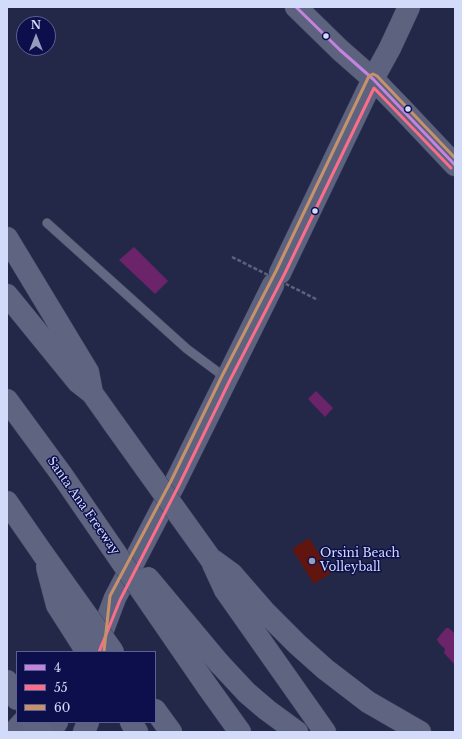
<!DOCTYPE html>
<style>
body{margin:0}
#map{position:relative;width:462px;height:739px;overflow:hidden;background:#232849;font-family:"Libre Baskerville",serif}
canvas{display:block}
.frame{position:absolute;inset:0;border:8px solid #d2dcfa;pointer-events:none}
.legend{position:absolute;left:16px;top:651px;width:140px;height:72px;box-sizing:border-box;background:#0c0f4c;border:1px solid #5b6192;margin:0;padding:5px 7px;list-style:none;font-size:12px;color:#d2dcfa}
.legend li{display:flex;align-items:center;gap:8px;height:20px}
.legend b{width:20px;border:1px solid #5b6192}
.north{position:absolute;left:16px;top:16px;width:40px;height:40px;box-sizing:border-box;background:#0c0f4c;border:1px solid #5b6192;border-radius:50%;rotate:0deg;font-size:11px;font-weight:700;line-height:16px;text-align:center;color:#d2dcfa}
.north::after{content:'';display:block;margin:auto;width:14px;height:18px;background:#959dbc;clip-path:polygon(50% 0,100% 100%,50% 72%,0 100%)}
</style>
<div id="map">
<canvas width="462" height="739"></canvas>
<div class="frame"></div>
<ul class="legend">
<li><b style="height:5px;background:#c483df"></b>4</li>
<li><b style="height:5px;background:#fb6d88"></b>55</li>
<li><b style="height:5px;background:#c7916a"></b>60</li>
</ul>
<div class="north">N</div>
</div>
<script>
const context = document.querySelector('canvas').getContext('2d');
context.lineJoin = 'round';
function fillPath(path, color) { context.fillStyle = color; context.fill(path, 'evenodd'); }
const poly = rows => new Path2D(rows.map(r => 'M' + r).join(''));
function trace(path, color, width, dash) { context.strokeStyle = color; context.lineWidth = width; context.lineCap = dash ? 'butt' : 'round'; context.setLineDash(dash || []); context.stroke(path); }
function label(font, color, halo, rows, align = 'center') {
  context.font = font + ' "Libre Baskerville",serif'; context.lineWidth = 3; context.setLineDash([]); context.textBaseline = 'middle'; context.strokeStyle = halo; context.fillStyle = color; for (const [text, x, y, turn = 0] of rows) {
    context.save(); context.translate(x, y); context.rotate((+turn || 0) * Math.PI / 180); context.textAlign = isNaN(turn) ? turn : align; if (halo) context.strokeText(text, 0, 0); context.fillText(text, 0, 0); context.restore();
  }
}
fillPath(poly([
 [309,538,331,573,314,584,292,549]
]), '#61150e');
fillPath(poly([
 [134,247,168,281,155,294,119,260],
 [316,391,333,408,325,417,308,399],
 [446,628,449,628,455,634,455,665,444,653,445,649,438,642,437,639]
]), '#6b2369');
const service = poly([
 [47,223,187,349,226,378]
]);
const primary = poly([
 [296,7,340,50,373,79,403,110,455,165],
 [280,273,373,79,390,48,409,7],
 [95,651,115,598,175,483,273,285],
 [14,732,23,722],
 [50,732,57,722],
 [84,732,88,722]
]);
const motorway = poly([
 [7,238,88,372,92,393],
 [7,295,78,382,92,393,114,424],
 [7,400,62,475],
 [7,502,43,554],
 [210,558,232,574,265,612,297,644,325,669,368,702,420,732],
 [213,564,225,590,325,732],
 [219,663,247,693,267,710,297,732],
 [7,681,17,699],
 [207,686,240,732],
 [155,710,171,732],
 [33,722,41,732],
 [131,722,137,732]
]);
trace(service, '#40425e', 10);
trace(primary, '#40425e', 23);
trace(motorway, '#40425e', 23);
trace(service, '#626882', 9);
trace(primary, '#5d637f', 22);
trace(motorway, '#5f6581', 22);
const motorwayBridge = poly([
 [114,424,210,558],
 [62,475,207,686],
 [43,554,113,652],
 [47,567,57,605,87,652],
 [148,578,219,663]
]);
trace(motorwayBridge, '#40425e', 23, []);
trace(poly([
 [232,257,318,300]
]), '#5d627b', 2.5, [4, 2]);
trace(motorwayBridge, '#5f6581', 22);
trace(poly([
 [296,7,340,50,373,79,455,165]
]), '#c483df', 3);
trace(poly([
 [99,652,120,600,179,485,230,380,284,275,374,88,451,168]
]), '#fb6d88', 3);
trace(poly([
 [104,651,110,596,171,481,222,376,276,271,369,76,373,74,377,76,455,158]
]), '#c7916a', 3);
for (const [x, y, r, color] of [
 [326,36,3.5,"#d2dcfa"],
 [408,109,3.5,"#d2dcfa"],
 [315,211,3.5,"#d2dcfa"],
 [312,561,4,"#959dbc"]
]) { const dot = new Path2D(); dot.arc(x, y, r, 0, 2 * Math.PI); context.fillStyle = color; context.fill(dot); trace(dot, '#0c0f4c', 1.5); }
label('12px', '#d2dcfa', '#0c0f4c', [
 ["Santa Ana Freeway",83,506,55]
]);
label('12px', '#d2dcfa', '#0c0f4c', [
 ["Orsini Beach",320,554],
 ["Volleyball",320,568]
], 'left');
</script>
